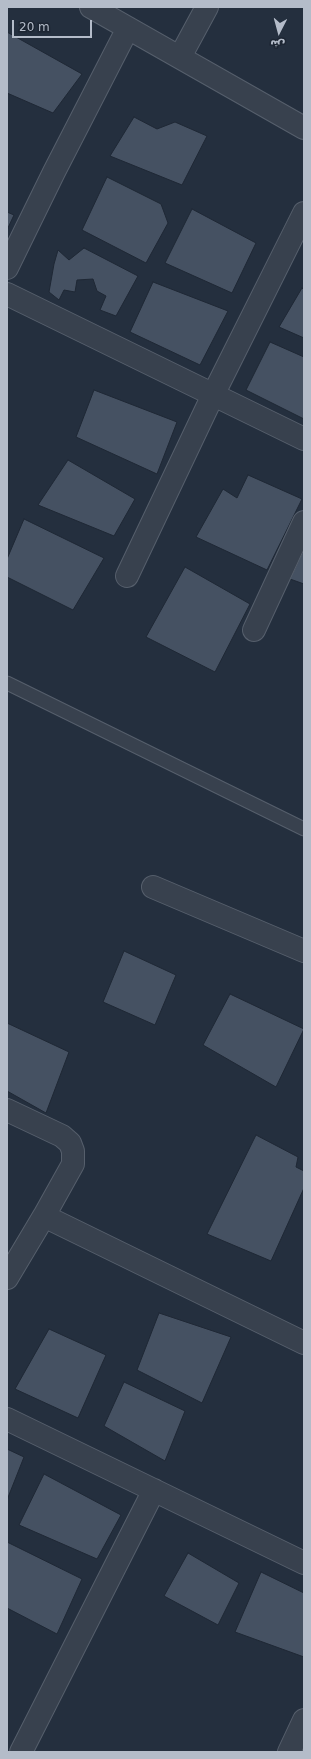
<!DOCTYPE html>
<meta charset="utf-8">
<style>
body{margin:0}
#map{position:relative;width:311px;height:1759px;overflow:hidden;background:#242f3e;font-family:"DejaVu Sans",Vazirmatn,sans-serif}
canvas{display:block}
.frame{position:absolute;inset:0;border:8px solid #b4bcc9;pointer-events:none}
.north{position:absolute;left:259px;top:12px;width:40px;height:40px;-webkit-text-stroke:3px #1d2633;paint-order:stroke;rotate:186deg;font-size:11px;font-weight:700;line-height:16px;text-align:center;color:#b4bcc9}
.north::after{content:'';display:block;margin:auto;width:14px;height:18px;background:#b4bcc9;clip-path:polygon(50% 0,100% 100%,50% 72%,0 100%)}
.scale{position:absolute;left:12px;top:20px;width:80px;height:18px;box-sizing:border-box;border:2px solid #b4bcc9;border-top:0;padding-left:5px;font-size:12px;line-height:14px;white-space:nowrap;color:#b4bcc9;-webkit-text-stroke:3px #1d2633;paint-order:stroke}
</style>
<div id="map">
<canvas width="311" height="1759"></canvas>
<div class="frame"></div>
<div class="north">ش</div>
<div class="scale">20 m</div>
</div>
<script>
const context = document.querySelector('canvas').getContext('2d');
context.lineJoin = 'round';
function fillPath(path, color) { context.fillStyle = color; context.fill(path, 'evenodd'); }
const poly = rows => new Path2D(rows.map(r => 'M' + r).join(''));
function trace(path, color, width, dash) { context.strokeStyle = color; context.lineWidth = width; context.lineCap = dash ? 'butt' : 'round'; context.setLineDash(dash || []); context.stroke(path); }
const building = poly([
 [7,32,82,74,53,113,7,93,7,32],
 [134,117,157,129,175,122,207,136,182,185,110,156,134,117],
 [107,177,161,204,168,223,146,263,82,230,107,177],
 [192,209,256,243,232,293,165,263,192,209],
 [7,212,14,215,7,230,7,212],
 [84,248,138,276,116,316,100,310,106,296,97,291,93,279,77,280,75,292,64,290,59,300,49,292,54,264,58,250,69,260,84,248],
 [153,282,228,311,200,365,130,332,153,282],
 [302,288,304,290,304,338,279,327,302,288],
 [270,342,304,357,304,419,246,390,270,342],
 [94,390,177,422,157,474,76,437,94,390],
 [68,460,135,499,114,536,38,505,68,460],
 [248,475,302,499,267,570,196,537,223,489,237,498,248,475],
 [24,519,104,558,73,610,7,577,7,559,24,519],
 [304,549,304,584,290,579,304,549],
 [185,567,250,604,215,672,146,637,185,567],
 [124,951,176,975,155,1025,103,1002,124,951],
 [230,994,304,1029,276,1087,203,1045,230,994],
 [7,1023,69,1052,46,1113,7,1091,7,1023],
 [256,1135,298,1157,296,1167,304,1171,304,1188,271,1261,207,1234,256,1135],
 [159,1313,231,1337,202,1403,137,1370,159,1313],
 [49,1329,106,1355,78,1418,15,1389,49,1329],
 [124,1382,185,1411,165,1461,104,1426,124,1382],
 [7,1449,24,1457,7,1500,7,1449],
 [44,1474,121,1515,97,1559,19,1525,44,1474],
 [7,1542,82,1579,57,1634,7,1608,7,1542],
 [188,1553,239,1583,218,1625,164,1596,188,1553],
 [261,1572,304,1593,304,1657,235,1632,261,1572]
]);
fillPath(building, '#455162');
trace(building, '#1f2835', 1);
const lane = poly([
 [7,683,304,829]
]);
const street = poly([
 [91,7,304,128],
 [180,57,207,7],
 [7,268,54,172,128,28],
 [7,294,304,439],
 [127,576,213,395,304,213],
 [254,630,304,522],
 [153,887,304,951],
 [7,1110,62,1136,70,1143,73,1151,73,1164,44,1216,7,1278],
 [44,1216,304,1343],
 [7,1419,304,1563],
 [21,1752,154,1490],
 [289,1752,304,1720]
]);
trace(lane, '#565f6c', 15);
trace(street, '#565f6c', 24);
trace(lane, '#38414e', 13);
trace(street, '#38414e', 22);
</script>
